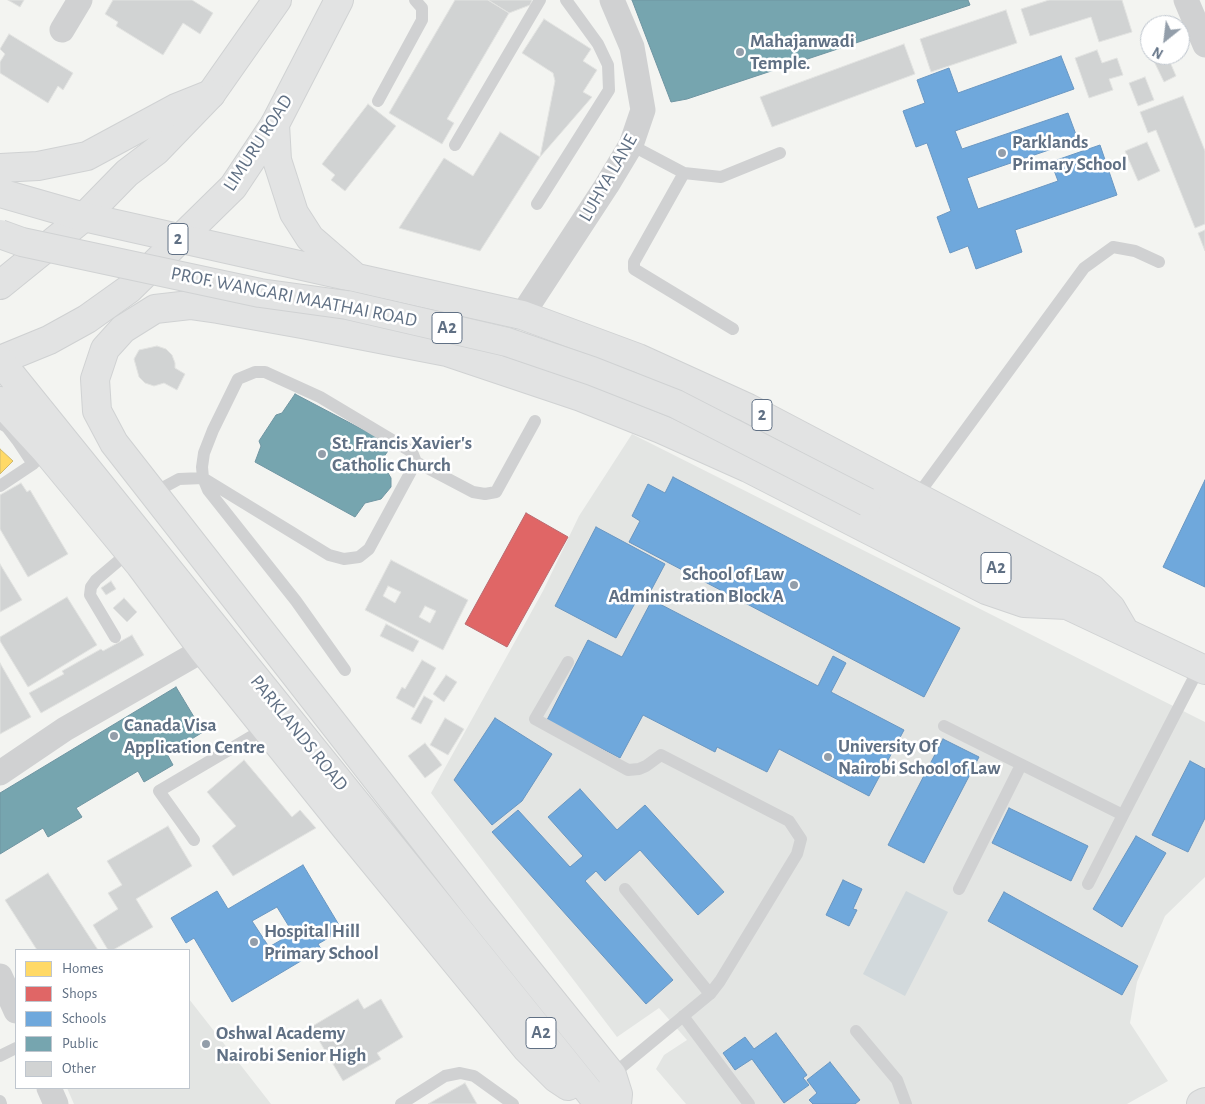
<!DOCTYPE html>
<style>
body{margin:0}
#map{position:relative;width:1205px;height:1104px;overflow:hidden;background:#f3f4f1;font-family:"Alegreya Sans",sans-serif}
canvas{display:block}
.legend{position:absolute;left:15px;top:949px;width:175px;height:140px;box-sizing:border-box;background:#fff;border:1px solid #bfc6ce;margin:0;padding:6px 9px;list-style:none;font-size:15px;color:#607084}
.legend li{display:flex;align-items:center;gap:10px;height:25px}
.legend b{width:25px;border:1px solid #bfc6ce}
.north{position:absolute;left:1140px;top:15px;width:50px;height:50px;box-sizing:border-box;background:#fff;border:1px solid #bfc6ce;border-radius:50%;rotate:209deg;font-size:14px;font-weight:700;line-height:20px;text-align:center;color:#607084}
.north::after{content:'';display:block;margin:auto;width:18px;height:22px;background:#939eaa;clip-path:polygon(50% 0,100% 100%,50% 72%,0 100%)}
</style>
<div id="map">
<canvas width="1205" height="1104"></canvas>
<ul class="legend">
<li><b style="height:14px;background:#ffd966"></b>Homes</li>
<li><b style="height:14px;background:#e06666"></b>Shops</li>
<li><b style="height:14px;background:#6fa8dc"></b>Schools</li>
<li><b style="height:14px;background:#76a5af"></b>Public</li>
<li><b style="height:14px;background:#d1d3d3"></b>Other</li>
</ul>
<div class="north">N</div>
</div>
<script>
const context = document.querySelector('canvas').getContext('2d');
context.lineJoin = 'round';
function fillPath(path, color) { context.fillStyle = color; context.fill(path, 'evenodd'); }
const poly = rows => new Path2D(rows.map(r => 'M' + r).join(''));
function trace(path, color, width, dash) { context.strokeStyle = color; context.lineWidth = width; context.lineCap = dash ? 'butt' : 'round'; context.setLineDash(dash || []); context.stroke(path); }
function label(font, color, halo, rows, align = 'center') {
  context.font = font + ' "Alegreya Sans",sans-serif'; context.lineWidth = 5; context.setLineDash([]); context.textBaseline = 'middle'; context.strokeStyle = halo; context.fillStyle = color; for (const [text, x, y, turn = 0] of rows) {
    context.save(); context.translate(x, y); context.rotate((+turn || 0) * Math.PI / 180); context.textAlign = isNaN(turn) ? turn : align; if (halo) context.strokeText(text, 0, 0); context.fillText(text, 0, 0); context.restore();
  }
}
fillPath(poly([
 [632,434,1205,722,1205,877,1165,916,1137,982,1130,1023,1168,1081,1127,1104,686,1104,656,1069,664,1055,687,1040,659,1008,617,1037,431,793,543,591,579,516],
 [189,999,271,1104,74,1104,67,1088,189,1088]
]), '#e3e5e3');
fillPath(poly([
 [906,891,948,912,905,996,863,974]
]), '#d2d9dc');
const homes = poly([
 [0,449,13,461,0,474,0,449]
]);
fillPath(homes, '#ffd966');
trace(homes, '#cfba6f', 1);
const shops = poly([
 [526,513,568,537,507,647,465,624,526,513]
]);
fillPath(shops, '#e06666');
trace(shops, '#ba696f', 1);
const schools = poly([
 [1061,56,1074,89,955,131,962,149,1068,113,1078,140,967,178,978,209,1058,181,1051,162,1100,145,1117,195,1015,230,1022,252,976,269,968,246,950,253,937,217,951,211,927,143,916,147,903,111,925,103,917,80,949,68,958,93,1061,56],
 [673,477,960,628,924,697,629,542,640,521,632,516,648,484,665,493,673,477],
 [1205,480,1205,587,1163,567,1205,480],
 [596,527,665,564,647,598,640,594,616,638,555,606,596,527],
 [652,600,818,686,833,656,846,663,831,692,904,730,869,796,779,749,767,772,717,747,715,752,643,715,620,758,547,720,588,640,622,657,652,600],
 [495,718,552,754,522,801,492,825,454,780,495,718],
 [943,739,979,757,924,863,888,845,943,739],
 [1190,761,1205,769,1205,818,1188,852,1152,835,1190,761],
 [580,789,617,830,645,805,724,892,698,915,640,850,605,881,596,871,585,881,673,980,646,1004,492,832,518,810,570,867,583,856,548,817,580,789],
 [1009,808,1088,846,1071,881,992,843,1009,808],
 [1136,836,1166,853,1122,927,1093,909,1136,836],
 [303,865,342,930,318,944,321,949,232,1002,194,938,186,943,171,918,217,891,228,909,303,865],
 [277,907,293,933,269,947,252,921,277,907],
 [843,880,862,889,853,909,857,910,849,926,826,915,843,880],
 [1004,892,1138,966,1122,995,988,921,1004,892],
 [776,1033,807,1075,803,1078,809,1085,784,1103,752,1059,735,1070,723,1053,745,1037,754,1049,776,1033],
 [830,1062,860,1100,855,1104,813,1104,809,1100,817,1093,807,1080,830,1062]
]);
fillPath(schools, '#6fa8dc');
trace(schools, '#6a97c2', 1);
const public = poly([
 [632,0,968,0,970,5,687,99,671,102,632,0],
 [295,394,392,445,381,461,391,478,391,487,381,499,365,503,355,517,255,462,261,446,259,441,276,415,282,413,295,394],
 [176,687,203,732,167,754,173,765,144,782,138,771,76,808,82,817,48,837,43,828,0,854,0,793,176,687]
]);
fillPath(public, '#76a5af');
trace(public, '#6f95a2', 1);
const building = poly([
 [8,0,24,0,20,7,8,0],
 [113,0,192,0,213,13,200,34,183,23,163,55,116,26,118,22,105,14,113,0],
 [455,0,488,0,509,13,447,119,454,123,442,144,389,113,455,0],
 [488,0,532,0,530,5,509,13,488,0],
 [1049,0,1122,0,1132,32,1099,42,1091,17,1030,36,1021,9,1049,0],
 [1006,10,1017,43,931,72,920,39,1006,10],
 [544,19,591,49,583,61,597,70,583,92,592,97,540,157,555,81,553,73,522,53,544,19],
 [9,34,73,73,63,90,58,86,48,103,0,73,0,62,5,54,0,49,9,34],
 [904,44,915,74,772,127,760,97,904,44],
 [1097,50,1102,63,1117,58,1123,75,1109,79,1113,90,1089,98,1075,58,1097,50],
 [1151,55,1167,55,1176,76,1164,82,1151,55],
 [1145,77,1154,100,1138,106,1129,83,1145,77],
 [1183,96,1205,151,1205,224,1195,228,1156,130,1148,133,1140,112,1183,96],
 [368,104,396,126,345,191,331,180,335,175,322,164,368,104],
 [500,132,540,157,480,251,399,228,444,158,473,176,500,132],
 [1147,142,1160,171,1138,181,1125,151,1147,142],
 [1205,230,1205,251,1198,233,1205,230],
 [157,346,166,349,172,355,175,363,175,368,185,374,177,390,164,383,154,386,145,383,139,377,134,359,139,350,157,346],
 [21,483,27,492,30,490,68,554,28,577,0,529,0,495,21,483],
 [391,560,468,600,443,650,365,610,391,560],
 [388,586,401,592,395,603,383,596,388,586],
 [425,606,436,611,430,623,419,617,425,606],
 [0,564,22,600,0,612,0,564],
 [111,581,116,589,106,595,101,588,111,581],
 [67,597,97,645,28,687,0,641,0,637,67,597],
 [124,598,137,612,127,622,113,608,124,598],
 [386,624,419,641,413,652,380,636,386,624],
 [132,635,144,655,41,713,29,693,64,674,62,671,101,649,103,651,132,635],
 [422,660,436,668,414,708,396,698,402,687,405,689,422,660],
 [0,663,31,717,0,734,0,663],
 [446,675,457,682,444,702,433,694,446,675],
 [424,696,433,701,421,724,411,719,424,696],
 [445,718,464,729,448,755,430,745,445,718],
 [425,743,442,765,425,778,408,756,425,743],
 [244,760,292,817,300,810,316,828,233,876,212,846,236,826,207,792,244,760],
 [168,826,192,866,136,899,153,927,113,950,108,950,93,925,118,909,108,893,122,885,107,861,168,826],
 [48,873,98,950,37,950,5,900,48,873],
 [358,999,364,1009,381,999,403,1037,377,1053,381,1059,343,1081,311,1027,358,999],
 [465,1083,477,1104,428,1104,465,1083]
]);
fillPath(building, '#d1d3d3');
trace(building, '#e2e3e1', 1);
const secondary = poly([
 [0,285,84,217,127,173,156,151,211,94,277,0],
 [0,360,49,340,87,319,129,289,233,187,275,124]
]);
const primary = poly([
 [339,0,275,124,277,160,294,213,310,238,354,276],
 [0,168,38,166,87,156,176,108,211,94],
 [0,193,84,217,522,315,638,358,748,408,1092,589,1111,608,1125,632],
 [0,361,599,1104],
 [0,401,46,451,140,565,203,650,345,827,527,1049,556,1078,568,1086],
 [867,502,1067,605,1205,670],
 [617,1104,618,1094,612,1075,479,910,114,443,97,411,95,379,105,349,123,329,155,309,190,305,218,309,302,324,447,352,581,397,661,429,748,468,986,590,1024,603,1067,605],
 [1201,1104,1205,1102]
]);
trace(secondary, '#cfd1d2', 30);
trace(primary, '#d0d2d3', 30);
trace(poly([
 [378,101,422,20,422,8,415,0],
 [455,145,540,0],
 [631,145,684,173,721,177,780,153],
 [684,173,634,262,634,269,733,329],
 [537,204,609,90,608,65,598,44,566,0],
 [0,423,7,427,17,440,33,464],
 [416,462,473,492,485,494,496,492,535,421],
 [0,486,33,464,46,451],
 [153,493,179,479,203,478,329,555,344,559,359,557,369,549,416,462,412,452,320,397,265,372,255,372,238,379,213,430,204,453,202,467,203,478,208,490,296,601,345,670],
 [917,496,1084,268,1113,247,1135,251,1159,262],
 [115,637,90,595,91,587,96,580,129,552],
 [568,662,535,719,628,770,639,769,646,766,661,755,789,821,801,839,797,854,720,981,710,994,612,1075],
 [944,726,1123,815,1199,668],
 [194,840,159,791,266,728],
 [1088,884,1123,815],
 [625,889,710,994],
 [959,889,1021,765],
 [683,1016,749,1104],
 [856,1031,897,1080,906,1104],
 [0,1056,16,1048],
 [0,1101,1,1104],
 [401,1104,445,1076,460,1073,474,1076,513,1104]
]), '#d0d1d2', 12);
trace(poly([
 [1186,0,1205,45],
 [62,30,80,0],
 [522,315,607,185,631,145,643,110,632,47,612,0],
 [0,773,65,729,203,650],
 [0,976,16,1011],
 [49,1088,56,1104]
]), '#d0d1d2', 25);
trace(secondary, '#e2e3e3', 28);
trace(primary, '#e2e3e3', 28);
const primaryBridge = poly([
 [0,234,22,242,260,293,347,305,507,342,592,371,676,404,867,502]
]);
trace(primaryBridge, '#d0d2d3', 30, []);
trace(primaryBridge, '#e2e3e3', 28);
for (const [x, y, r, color] of [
 [740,52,5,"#939eaa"],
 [1002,153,5,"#939eaa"],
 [322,454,5,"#939eaa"],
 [794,585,5,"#939eaa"],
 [114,736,5,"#939eaa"],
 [828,757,5,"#939eaa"],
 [254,942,5,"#939eaa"],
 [206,1044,5,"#939eaa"]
]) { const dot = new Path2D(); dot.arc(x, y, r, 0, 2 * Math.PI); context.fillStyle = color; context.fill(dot); trace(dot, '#fff', 2); }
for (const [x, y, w] of [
 [178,239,20],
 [447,328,30],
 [762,415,20],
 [996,568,30],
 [541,1033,30]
]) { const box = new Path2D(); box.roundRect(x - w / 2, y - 15.5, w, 31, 4); context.fillStyle = '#fff'; context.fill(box); trace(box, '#607084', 1); }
label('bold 18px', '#607084', null, [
 ["2",178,239],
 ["A2",447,328],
 ["2",762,415],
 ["A2",996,568],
 ["A2",541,1033]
]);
label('bold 19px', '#607084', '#fff', [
 ["Mahajanwadi",750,41],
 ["Temple.",750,63],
 ["Parklands",1012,142],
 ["Primary School",1012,164],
 ["St. Francis Xavier's",332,443],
 ["Catholic Church",332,465],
 ["School of Law",784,574,"right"],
 ["Administration Block A",784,596,"right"],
 ["Canada Visa",124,725],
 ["Application Centre",124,747],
 ["University Of",838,746],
 ["Nairobi School of Law",838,768],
 ["Hospital Hill",264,931],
 ["Primary School",264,953],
 ["Oshwal Academy",216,1033],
 ["Nairobi Senior High",216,1055]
], 'left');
label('19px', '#607084', '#fff', [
 ["LIMURU ROAD",258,143,-57],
 ["LUHYA LANE",608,178,-60],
 ["PROF. WANGARI MAATHAI ROAD",294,297,11],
 ["PARKLANDS ROAD",299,733,51]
]);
</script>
